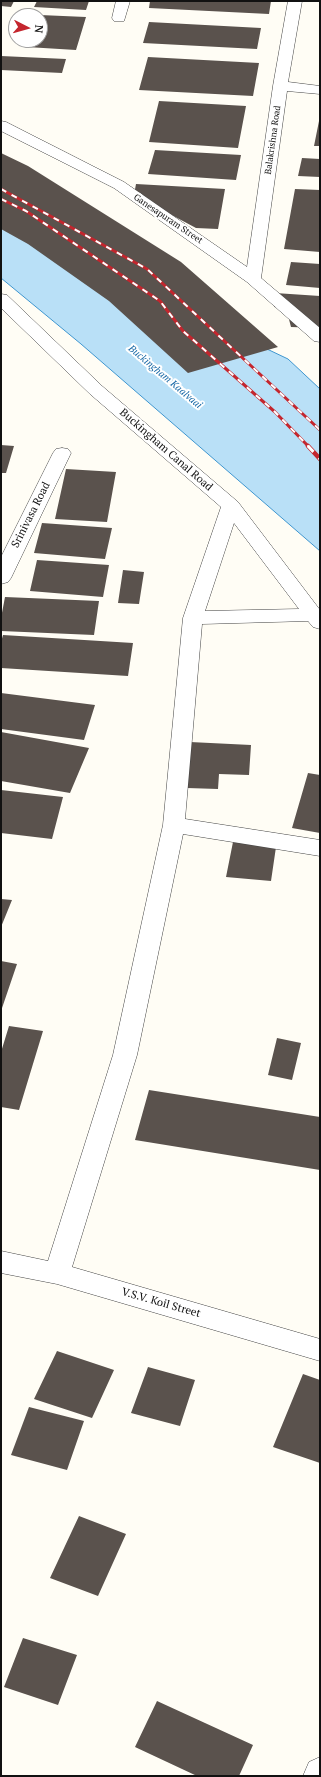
<!DOCTYPE html>
<style>
body{margin:0}
#map{position:relative;width:321px;height:1777px;overflow:hidden;background:#fffdf5;font-family:"PT Serif",serif}
canvas{display:block}
.frame{position:absolute;inset:0;border:2px solid #111;pointer-events:none}
.north{position:absolute;left:8px;top:8px;width:40px;height:40px;box-sizing:border-box;background:#fff;border:1px solid #a0a0a0;border-radius:50%;rotate:96deg;font-size:11px;font-weight:700;line-height:16px;text-align:center;color:#111}
.north::after{content:'';display:block;margin:auto;width:14px;height:18px;background:#c4262e;clip-path:polygon(50% 0,100% 100%,50% 72%,0 100%)}
</style>
<div id="map">
<canvas width="321" height="1777"></canvas>
<div class="frame"></div>
<div class="north">N</div>
</div>
<script>
const context = document.querySelector('canvas').getContext('2d');
context.lineJoin = 'round';
function fillPath(path, color) { context.fillStyle = color; context.fill(path, 'evenodd'); }
const poly = rows => new Path2D(rows.map(r => 'M' + r).join(''));
function trace(path, color, width, dash) { context.strokeStyle = color; context.lineWidth = width; context.lineCap = dash ? 'butt' : 'round'; context.setLineDash(dash || []); context.stroke(path); }
function label(font, color, halo, rows, align = 'center') {
  context.font = font + ' "PT Serif",serif'; context.lineWidth = 4; context.setLineDash([]); context.textBaseline = 'middle'; context.strokeStyle = halo; context.fillStyle = color; for (const [text, x, y, turn = 0] of rows) {
    context.save(); context.translate(x, y); context.rotate((+turn || 0) * Math.PI / 180); context.textAlign = isNaN(turn) ? turn : align; if (halo) context.strokeText(text, 0, 0); context.fillText(text, 0, 0); context.restore();
  }
}
const water = poly([
 [1,217,86,263,288,359,320,389,320,551,81,344,1,278,1,217]
]);
fillPath(water, '#b9e0f7');
trace(water, '#3f96cf', 1);
fillPath(poly([
 [1,1,14,1,11,7,1,6],
 [37,1,89,1,86,10,34,7],
 [150,1,271,1,269,14,149,8],
 [40,15,86,17,76,50,27,47,29,40,40,40],
 [149,22,261,28,257,49,143,43],
 [1,56,66,59,62,73,1,70],
 [148,57,259,63,253,96,139,90],
 [159,101,246,106,238,148,149,142],
 [319,121,320,146,314,146],
 [155,150,241,155,236,180,148,174],
 [1,153,28,166,181,262,278,347,188,373,109,301,28,244,1,229],
 [302,158,320,159,320,177,298,176],
 [136,184,225,189,218,229,196,228,134,195],
 [295,189,320,190,320,252,284,249],
 [291,262,320,264,320,288,286,285],
 [275,293,320,296,320,328,291,327,286,308,274,307],
 [1,445,14,446,6,473,1,473],
 [66,469,116,472,107,522,55,519],
 [42,523,112,528,105,559,34,553],
 [37,560,109,565,103,597,30,591],
 [123,570,144,572,139,604,118,603],
 [5,597,99,601,94,635,1,631,1,618],
 [3,635,133,643,128,676,1,668,1,642],
 [1,693,95,705,84,740,1,729],
 [1,732,89,748,70,793,1,781],
 [190,742,251,745,249,775,219,774,218,789,187,788],
 [308,773,320,775,320,833,292,828],
 [1,790,63,797,52,839,1,833],
 [233,842,276,847,271,881,226,877],
 [1,899,12,900,1,927],
 [1,961,17,964,1,1011],
 [9,1026,43,1031,19,1110,1,1107,1,1052],
 [277,1038,301,1043,292,1080,268,1075],
 [149,1090,320,1117,320,1170,135,1140],
 [57,1351,114,1370,92,1418,34,1399],
 [148,1367,195,1380,180,1426,131,1413],
 [303,1374,320,1380,320,1463,273,1447],
 [29,1407,84,1421,67,1470,11,1455],
 [79,1516,126,1534,98,1596,50,1578],
 [23,1638,77,1655,58,1705,4,1687],
 [157,1701,253,1745,239,1776,197,1776,135,1747]
]), '#5a524d');
const minor = poly([
 [116,1,130,1,124,21,114,21,112,18,116,1],
 [288,1,302,1,288,82,320,86,320,94,287,91,261,278,320,328,320,342,314,341,247,282,114,188,1,131,1,121,6,122,124,182,247,267,273,86,288,1],
 [1,294,7,295,102,386,238,502,320,610,320,629,313,627,308,621,202,624,185,819,320,840,320,856,183,834,137,1055,72,1267,320,1339,320,1361,57,1284,1,1273,1,1251,48,1261,113,1055,163,825,183,618,221,507,90,394,1,308,1,294],
 [234,523,299,609,205,611,234,523],
 [62,448,68,449,71,453,11,578,8,582,1,584,1,557,53,453,56,449,62,448],
 [320,1757,320,1776,303,1776,309,1762,320,1757]
]);
trace(minor, '#444', 1);
fillPath(minor, '#fff');
const railFar1 = poly([
 [1,189,147,269,320,430],
 [1,199,26,211,160,301,183,331,275,412,309,447]
]);
const rail = poly([
 [308,446,320,459]
]);
trace(railFar1, '#c4262e', 3);
trace(rail, '#c4262e', 4.5);
trace(railFar1, '#fff', 2, [6]);
trace(rail, '#fff', 3, [8]);
label('9px', '#111', '#fff', [
 ["Balakrishna Road",273,140,-82],
 ["Ganesapuram Street",168,219,34]
]);
label('italic 10px', '#1768a6', '#fff', [
 ["Buckingham Kaalvaai",165,377,40]
]);
label('11px', '#111', '#fff', [
 ["Buckingham Canal Road",166,450,41],
 ["Srinivasa Road",31,515,-63],
 ["V.S.V. Koil Street",161,1303,16]
]);
</script>
